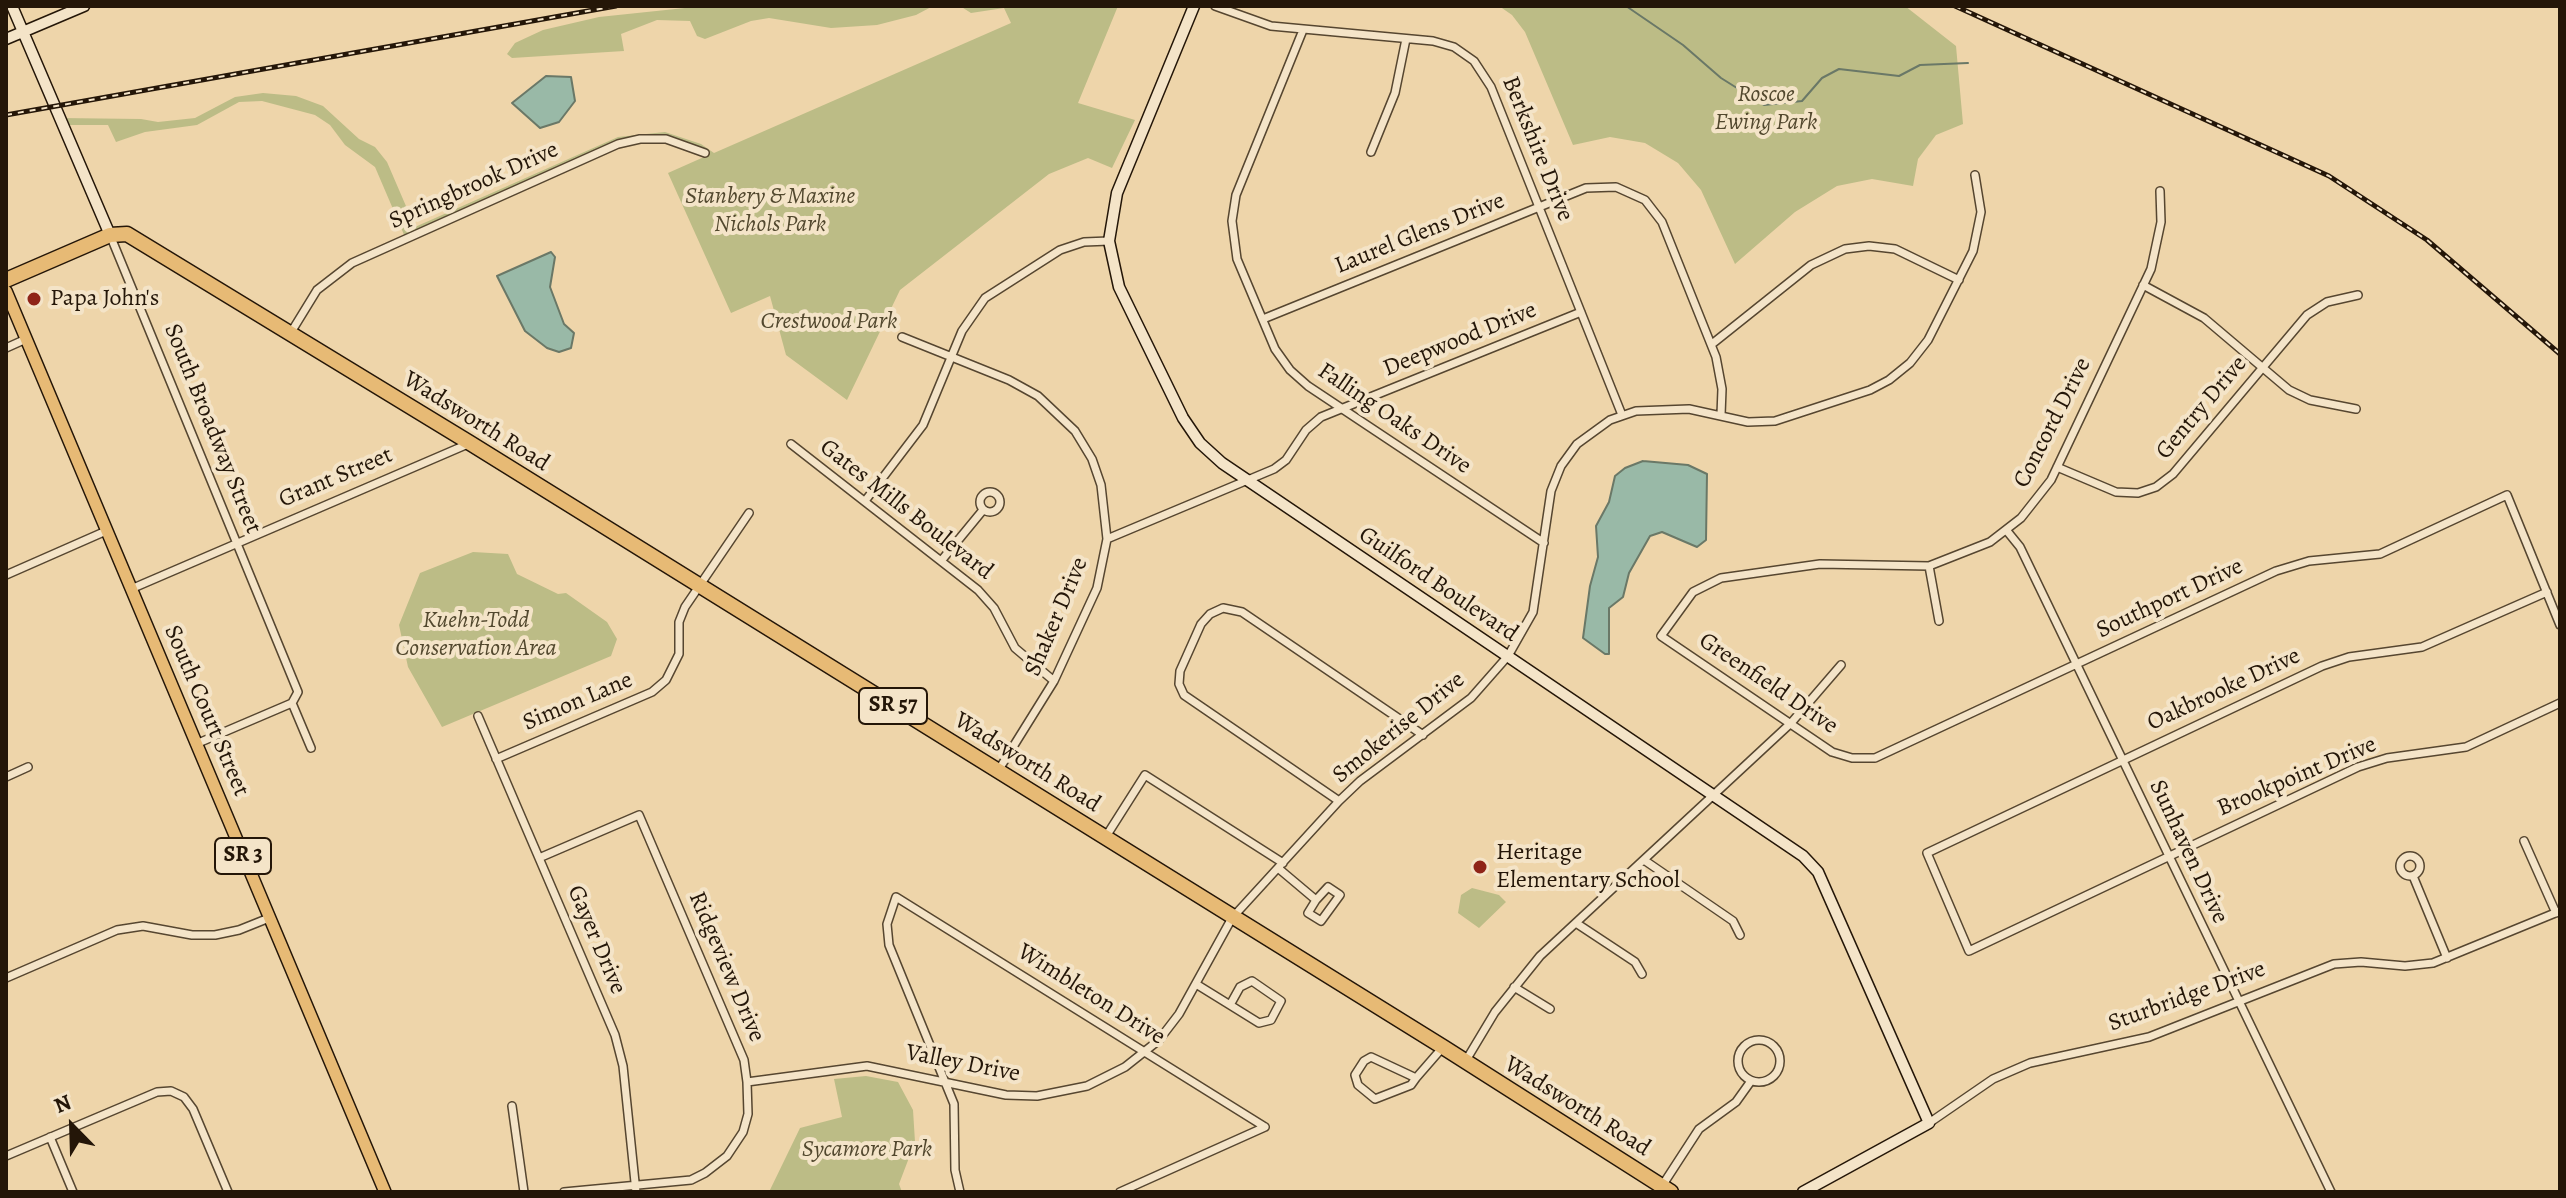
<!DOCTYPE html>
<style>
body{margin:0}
#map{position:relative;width:2566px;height:1198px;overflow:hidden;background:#eed5aa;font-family:Alegreya,serif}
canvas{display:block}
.frame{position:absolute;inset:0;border:8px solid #241608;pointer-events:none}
.north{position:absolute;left:32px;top:1086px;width:80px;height:80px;-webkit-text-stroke:6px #f4e4c8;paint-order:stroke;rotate:337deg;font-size:22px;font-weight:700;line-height:32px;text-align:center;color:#241608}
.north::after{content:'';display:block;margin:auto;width:28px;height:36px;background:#241608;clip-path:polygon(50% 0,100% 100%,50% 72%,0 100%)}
</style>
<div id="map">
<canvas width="2566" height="1198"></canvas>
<div class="frame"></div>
<div class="north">N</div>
</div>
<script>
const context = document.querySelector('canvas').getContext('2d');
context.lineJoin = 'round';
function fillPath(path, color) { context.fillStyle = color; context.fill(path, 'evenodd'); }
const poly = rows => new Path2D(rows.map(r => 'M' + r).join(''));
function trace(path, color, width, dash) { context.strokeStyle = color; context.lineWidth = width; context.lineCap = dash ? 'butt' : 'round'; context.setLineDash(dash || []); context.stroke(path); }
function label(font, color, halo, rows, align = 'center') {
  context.font = font + ' Alegreya,serif'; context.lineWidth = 8; context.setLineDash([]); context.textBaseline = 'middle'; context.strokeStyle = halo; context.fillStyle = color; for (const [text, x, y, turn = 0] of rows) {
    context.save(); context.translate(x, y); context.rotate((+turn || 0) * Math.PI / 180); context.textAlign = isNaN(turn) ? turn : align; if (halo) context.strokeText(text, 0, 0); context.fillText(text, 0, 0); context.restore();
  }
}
fillPath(poly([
 [704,6,933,6,916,15,877,25,831,28,769,18,751,21,705,39,697,36,690,21,657,20,621,34,624,51,512,58,507,54,515,43,543,30,599,17],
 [960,6,1118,6,1078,103,1135,120,1112,168,1088,158,1049,174,900,290,847,400,786,355,770,296,731,313,668,173,704,157,706,152,681,141,640,136,405,237,375,167,345,145,330,125,315,115,262,101,239,102,197,125,145,132,116,142,108,125,63,125,60,118,141,119,158,122,195,118,235,97,263,93,296,96,323,106,359,139,375,147,387,162,415,227,618,137,665,132,701,144,714,153,1011,23,1004,8,971,13],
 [1499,6,1905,6,1956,46,1963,124,1936,135,1918,159,1913,186,1872,179,1837,186,1795,212,1735,264,1701,190,1678,163,1645,143,1610,137,1573,145,1525,32,1512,15],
 [473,552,508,554,517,574,558,594,566,593,607,622,617,639,611,656,442,727,408,667,399,625,420,573],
 [1472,888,1499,895,1506,902,1479,928,1458,913,1461,895],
 [866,1076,898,1082,913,1110,915,1142,899,1184,902,1192,769,1192,800,1128,842,1117,834,1079]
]), '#bcbc86');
const water = poly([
 [546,76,571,77,575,101,559,122,540,128,512,103,546,76],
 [551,252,555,257,550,287,564,324,574,333,571,348,559,352,547,348,525,331,497,276,551,252],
 [1643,461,1688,465,1707,474,1706,540,1697,547,1662,532,1650,536,1629,573,1623,597,1609,608,1609,654,1605,654,1583,638,1590,586,1598,557,1596,526,1609,502,1615,476,1625,468,1643,461]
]);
fillPath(water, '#99b9a7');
trace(water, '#6a7867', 2);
trace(poly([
 [1626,6,1683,45,1721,78,1764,105,1802,101,1822,78,1839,69,1899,76,1920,65,1968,63]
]), '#6a7867', 2);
const street = poly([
 [1215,6,1271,26,1433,41,1454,47,1474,61,1491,87,1622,415],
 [1303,30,1236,195,1232,221,1237,259,1275,349,1290,370,1308,386,1544,543],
 [1371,152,1395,93,1406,39],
 [2160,191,2161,222,2151,269,2051,480,2021,518,1990,542,1929,566,1820,564,1721,578,1693,592,1661,636,1832,752,1852,758,1875,758,2276,571,2309,561,2380,554,2507,495,2560,625],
 [110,235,298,692,292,703,196,744],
 [2143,285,2204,318,2289,390,2310,400,2356,409],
 [1263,319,1586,188,1616,187,1645,200,1662,222,1716,357,1722,389,1721,415],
 [290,334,317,290,352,263,618,144,640,139,666,139,705,153],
 [902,337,1009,380,1038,396,1075,431,1092,459,1101,485,1107,539,1097,588,1054,681,998,771],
 [1712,344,1811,265,1845,249,1869,246,1895,249,1959,280],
 [6,348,26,339],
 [791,444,978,590,994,608,1015,648,1054,681],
 [2057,467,2116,492,2138,493,2156,487,2173,474,2307,315,2327,302,2358,295],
 '980 502a10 10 0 1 1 20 0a10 10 0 1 1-20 0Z',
 [865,501,923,425,962,331,985,298,1060,250,1084,242,1109,241],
 [2007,531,2020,547,2331,1192],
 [1107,539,1274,469,1286,460,1306,430,1321,417,1581,312],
 [941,561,983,510],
 [1929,566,1939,621],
 [6,575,106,531],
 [131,589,468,444],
 [2547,592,2422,647,2349,657,2322,666,1927,853,1969,951,2358,767,2387,758,2466,747,2560,703],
 [292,703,311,748],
 [478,716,615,1035,623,1066,636,1192],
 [496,759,652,692,666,680,679,654,679,622,685,607,749,513],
 [6,777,28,767],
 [1339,801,1184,695,1179,684,1180,671,1201,624,1210,614,1223,608,1242,612,1423,735],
 [1105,838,1145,775,1283,863],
 [2524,841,2556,913],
 '2400 866a10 10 0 1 1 20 0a10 10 0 1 1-20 0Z',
 [539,858,639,815,744,1060,747,1082,748,1114,743,1132,727,1156,705,1173,691,1180,564,1192],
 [1644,860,1733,921,1740,935],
 [1278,868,1316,900,1308,913,1321,921,1340,895,1328,887,1316,900],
 [2413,876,2447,958],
 [1576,923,1635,962,1642,974],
 [6,978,117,930,143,926,192,935,215,935,239,930,269,918],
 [1196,984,1230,1005,1259,1023,1271,1020,1281,1001,1252,981,1240,987,1230,1005],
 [1514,987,1550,1009],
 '1738 1061a21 21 0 1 1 42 0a21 21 0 1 1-42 0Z',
 [1465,1062,1495,1012,1540,956,1791,723,1841,665],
 [1416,1078,1411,1085,1375,1099,1358,1085,1355,1075,1364,1061,1371,1057,1416,1078,1443,1047],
 [747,1082,867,1066,1006,1095,1037,1096,1087,1086,1125,1067,1159,1040,1179,1014,1232,918,1339,801,1360,781,1471,698,1508,656,1533,612,1551,491,1561,466,1577,444,1610,420,1636,411,1689,409,1748,422,1775,421,1870,390,1889,380,1910,363,1928,340,1973,251,1981,212,1975,175],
 [512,1106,524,1192],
 [1929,1123,1993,1079,2030,1063,2149,1037,2334,964,2361,962,2405,966,2433,963,2560,911],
 [50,1137,73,1192],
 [6,1156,157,1092,171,1091,184,1097,193,1109,228,1192],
 [1662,1186,1699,1129,1736,1102,1751,1081],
 [960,1192,955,1170,954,1104,889,945,887,924,896,897,1265,1127],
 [1120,1192,1265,1127]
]);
const secondary = poly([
 [12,6,110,235],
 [1194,6,1117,193,1109,241,1119,287,1183,418,1200,443,1222,463,1803,856,1818,872,1929,1123,1803,1192],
 [6,39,84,6]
]);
const primary = poly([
 [6,291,385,1192]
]);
const highway = poly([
 [6,280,110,235,127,234,470,443,1443,1047,1671,1192]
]);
trace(street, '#564630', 10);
trace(secondary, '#241608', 13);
trace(primary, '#241608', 14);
trace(highway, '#241608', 17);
trace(street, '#f4e4c8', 7);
trace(secondary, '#f4e4c8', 10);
trace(primary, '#e7ba75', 11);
trace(highway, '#e7ba75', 14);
const rail = poly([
 [1955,6,2329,176,2427,240,2560,354],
 [6,115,616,6]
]);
trace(rail, '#241608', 5);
trace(rail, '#f4e4c8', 2, [6]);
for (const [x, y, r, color] of [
 [34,299,8,"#8f2418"],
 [1480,867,8,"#8f2418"]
]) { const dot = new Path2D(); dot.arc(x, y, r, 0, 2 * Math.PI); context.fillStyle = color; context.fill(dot); trace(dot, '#f4e4c8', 3); }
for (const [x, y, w] of [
 [893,706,68],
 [243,856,56]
]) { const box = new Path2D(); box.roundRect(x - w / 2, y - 18, w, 36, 6); context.fillStyle = '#f4e4c8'; context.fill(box); trace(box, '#241608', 2); }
label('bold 22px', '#241608', null, [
 ["SR 57",893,706],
 ["SR 3",243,856]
]);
label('italic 24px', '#52482e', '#f4e4c8', [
 ["Roscoe",1766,95],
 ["Ewing Park",1766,123],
 ["Stanbery & Maxine",770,197],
 ["Nichols Park",770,225],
 ["Crestwood Park",829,322],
 ["Kuehn-Todd",476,621],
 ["Conservation Area",476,649],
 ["Sycamore Park",867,1150]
]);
label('24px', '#241608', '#f4e4c8', [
 ["Berkshire Drive",1537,149,68],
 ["Springbrook Drive",474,186,-24],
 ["Laurel Glens Drive",1420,234,-22],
 ["Deepwood Drive",1460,340,-22],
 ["Gentry Drive",2202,408,-50],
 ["Falling Oaks Drive",1394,419,34],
 ["Wadsworth Road",476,422,32],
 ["Concord Drive",2053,423,-63],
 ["South Broadway Street",212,429,68],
 ["Grant Street",336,478,-23],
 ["Gates Mills Boulevard",906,510,38],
 ["Guilford Boulevard",1438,585,34],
 ["Southport Drive",2170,599,-25],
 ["Shaker Drive",1057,617,-67],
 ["Greenfield Drive",1768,684,34],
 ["Oakbrooke Drive",2224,690,-25],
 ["Simon Lane",578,702,-23],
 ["South Court Street",206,711,67],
 ["Smokerise Drive",1399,728,-39],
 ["Wadsworth Road",1027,763,32],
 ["Brookpoint Drive",2297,777,-23],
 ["Sunhaven Drive",2188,852,65],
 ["Gayer Drive",596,940,67],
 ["Ridgeview Drive",726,967,67],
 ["Wimbleton Drive",1091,995,32],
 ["Sturbridge Drive",2187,997,-20],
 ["Valley Drive",963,1064,11],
 ["Wadsworth Road",1577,1107,32]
]);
label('24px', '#241608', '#f4e4c8', [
 ["Papa John's",50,299],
 ["Heritage",1496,853],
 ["Elementary School",1496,881]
], 'left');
</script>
